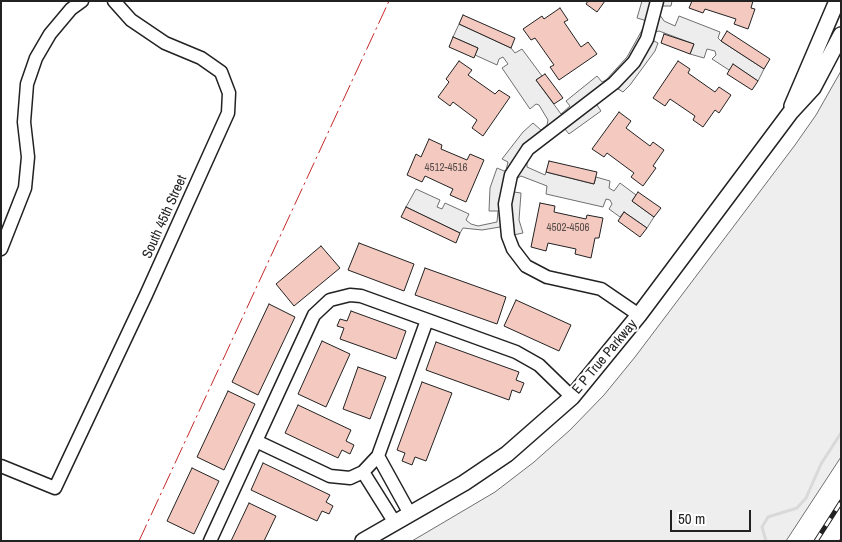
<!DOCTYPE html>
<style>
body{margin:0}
#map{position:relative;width:842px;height:542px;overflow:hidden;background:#fff;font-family:"Archivo Narrow",sans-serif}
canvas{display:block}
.frame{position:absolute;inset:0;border:2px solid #222;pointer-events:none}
.scale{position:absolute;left:670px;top:510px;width:81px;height:22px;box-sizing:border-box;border:2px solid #222;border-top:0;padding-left:6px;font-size:15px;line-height:18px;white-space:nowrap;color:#222;-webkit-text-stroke:4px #fff;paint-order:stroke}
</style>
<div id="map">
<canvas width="842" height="542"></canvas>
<div class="frame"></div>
<div class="scale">50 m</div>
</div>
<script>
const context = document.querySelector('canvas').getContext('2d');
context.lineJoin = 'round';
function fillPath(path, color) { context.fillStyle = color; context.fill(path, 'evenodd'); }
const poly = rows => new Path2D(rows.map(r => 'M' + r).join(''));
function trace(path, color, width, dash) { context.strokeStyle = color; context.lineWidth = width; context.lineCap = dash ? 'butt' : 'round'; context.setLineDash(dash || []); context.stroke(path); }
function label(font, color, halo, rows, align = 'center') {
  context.font = font + ' "Archivo Narrow",sans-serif'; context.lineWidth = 4; context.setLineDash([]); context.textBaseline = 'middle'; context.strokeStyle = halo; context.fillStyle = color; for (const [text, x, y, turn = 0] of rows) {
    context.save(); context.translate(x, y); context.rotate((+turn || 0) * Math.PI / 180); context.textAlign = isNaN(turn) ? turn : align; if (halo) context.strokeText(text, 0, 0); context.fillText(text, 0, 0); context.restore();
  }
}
const green = poly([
 [841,71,841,457,786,541,412,541,495,492,534,462,570,430,604,395,635,357,795,145,816,115,841,71]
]);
fillPath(green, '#eee');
trace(green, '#6f6f6f', 1);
const parking = poly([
 [642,1,672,1,671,6,662,6,660,15,664,21,675,26,679,16,720,32,718,38,721,41,764,69,758,81,734,65,729,70,712,59,716,55,715,51,707,49,704,58,690,54,694,44,659,31,655,32,652,40,658,43,655,51,630,85,623,92,615,87,599,101,597,105,601,111,569,134,564,128,541,145,527,158,527,167,545,175,546,172,594,184,596,177,610,181,609,188,614,191,620,183,636,195,632,201,654,217,647,228,624,212,620,217,609,209,612,204,610,200,606,199,603,207,546,194,547,186,521,176,516,179,513,188,514,192,521,193,519,220,523,233,508,236,506,226,482,230,463,228,460,233,406,207,416,189,440,200,437,207,442,209,445,203,469,214,466,220,471,224,478,226,497,222,498,211,489,211,490,188,497,168,504,171,506,170,508,162,502,159,523,132,533,123,541,130,547,125,548,120,539,105,536,104,530,109,502,68,508,64,503,57,499,59,497,65,475,55,478,48,453,37,459,24,511,48,515,53,522,49,542,76,536,80,561,114,570,106,566,101,597,76,602,82,606,80,627,57,646,23,644,20,637,18,642,1]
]);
fillPath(parking, '#ededed');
trace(parking, '#6f6f6f', 1);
trace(poly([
 [766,541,762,527,768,517,797,508,806,498,821,464,841,433]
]), '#d9d9d9', 3);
const building = poly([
 [588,1,605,1,597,12,586,4,588,1],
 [692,1,753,1,751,8,755,9,748,29,734,24,736,19,705,9,703,13,689,8,692,1],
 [560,8,568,20,564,22,581,47,588,42,597,54,559,80,550,67,554,65,535,38,531,40,523,29,542,16,544,19,560,8],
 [463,15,515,38,511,48,459,24,463,15],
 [727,31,770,59,764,69,721,41,727,31],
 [664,34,694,44,690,54,661,43,664,34],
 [453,37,478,48,474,58,449,47,453,37],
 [459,61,472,70,468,75,495,94,499,90,510,97,483,136,472,128,477,120,453,102,450,106,438,97,449,82,446,79,459,61],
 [678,61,690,69,688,73,715,92,719,87,731,95,719,113,715,110,703,127,693,120,695,116,670,99,665,106,653,98,678,61],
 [733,64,758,81,752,90,727,74,733,64],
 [545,74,563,98,554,104,536,80,545,74],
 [619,112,631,121,626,128,650,146,653,142,664,150,653,166,656,168,643,186,631,177,634,173,607,153,604,157,592,149,619,112],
 [429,139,442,145,441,149,467,160,470,154,484,160,466,202,450,195,453,189,425,176,422,182,407,175,416,154,421,157,429,139],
 [549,161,597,172,594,184,546,172,549,161],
 [638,192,661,208,654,217,632,201,638,192],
 [540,203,555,206,554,212,586,219,587,215,603,218,599,238,595,238,591,258,575,254,576,249,548,243,546,251,531,247,540,203],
 [406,207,460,233,456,243,401,217,406,207],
 [624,212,647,228,640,237,618,221,624,212],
 [359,243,414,264,404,291,348,270,359,243],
 [321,246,340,268,294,306,276,284,321,246],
 [425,268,506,297,497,324,415,295,425,268],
 [516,300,571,325,559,351,504,326,516,300],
 [269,304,295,317,258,395,232,382,269,304],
 [351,311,406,331,396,359,340,339,344,328,337,326,340,319,347,321,351,311],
 [322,341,350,354,326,407,298,394,322,341],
 [436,342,519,372,516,380,524,383,520,393,512,390,509,400,426,370,436,342],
 [358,367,386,377,370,419,343,409,358,367],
 [422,382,452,393,426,461,415,457,412,465,402,461,405,453,397,450,422,382],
 [228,391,255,404,224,470,197,457,228,391],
 [298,405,351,430,346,441,354,445,350,454,342,450,338,458,285,433,298,405],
 [263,463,330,495,326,502,333,506,329,514,322,511,317,521,251,490,263,463],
 [192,468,219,481,194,534,167,521,192,468],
 [249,503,276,516,264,541,231,541,249,503]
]);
fillPath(building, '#f3c9c0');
trace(building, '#222', 1);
const minor = poly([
 [1,249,25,188,28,157,24,122,27,84,36,58,50,34,71,9,82,1],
 [639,315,601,289,547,277,526,266,513,249,508,236,505,204,511,175,528,149,614,83,634,62,647,39,657,1],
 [256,441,330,476,350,478,363,472,378,456,427,320],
 [378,456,410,514],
 [1,466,55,488,146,295,228,113,229,93,221,72,201,58,165,43,131,20,114,1],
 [363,472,395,523],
 [210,541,314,315,330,300,350,295,361,296,516,352,539,365,572,397]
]);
const major = poly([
 [792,106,837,1],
 [363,541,464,483,507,454,572,397,639,315,790,113,813,88,841,35]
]);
trace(minor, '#222', 15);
trace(major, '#222', 18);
trace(minor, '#fff', 12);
trace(major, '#fff', 15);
const rail = poly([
 [816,541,841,502]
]);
trace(rail, '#222', 5);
trace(rail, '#fff', 3, [9]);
trace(poly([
 [139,541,389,1],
 [839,541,841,538]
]), '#c62828', 1, [18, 4, 2.5, 4]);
label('11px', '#564c4a', null, [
 ["4512-4516",446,168],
 ["4502-4506",568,228]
]);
label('14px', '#222', '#fff', [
 ["South 45th Street",165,217,-66],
 ["E P True Parkway",605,357,-50]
]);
</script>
